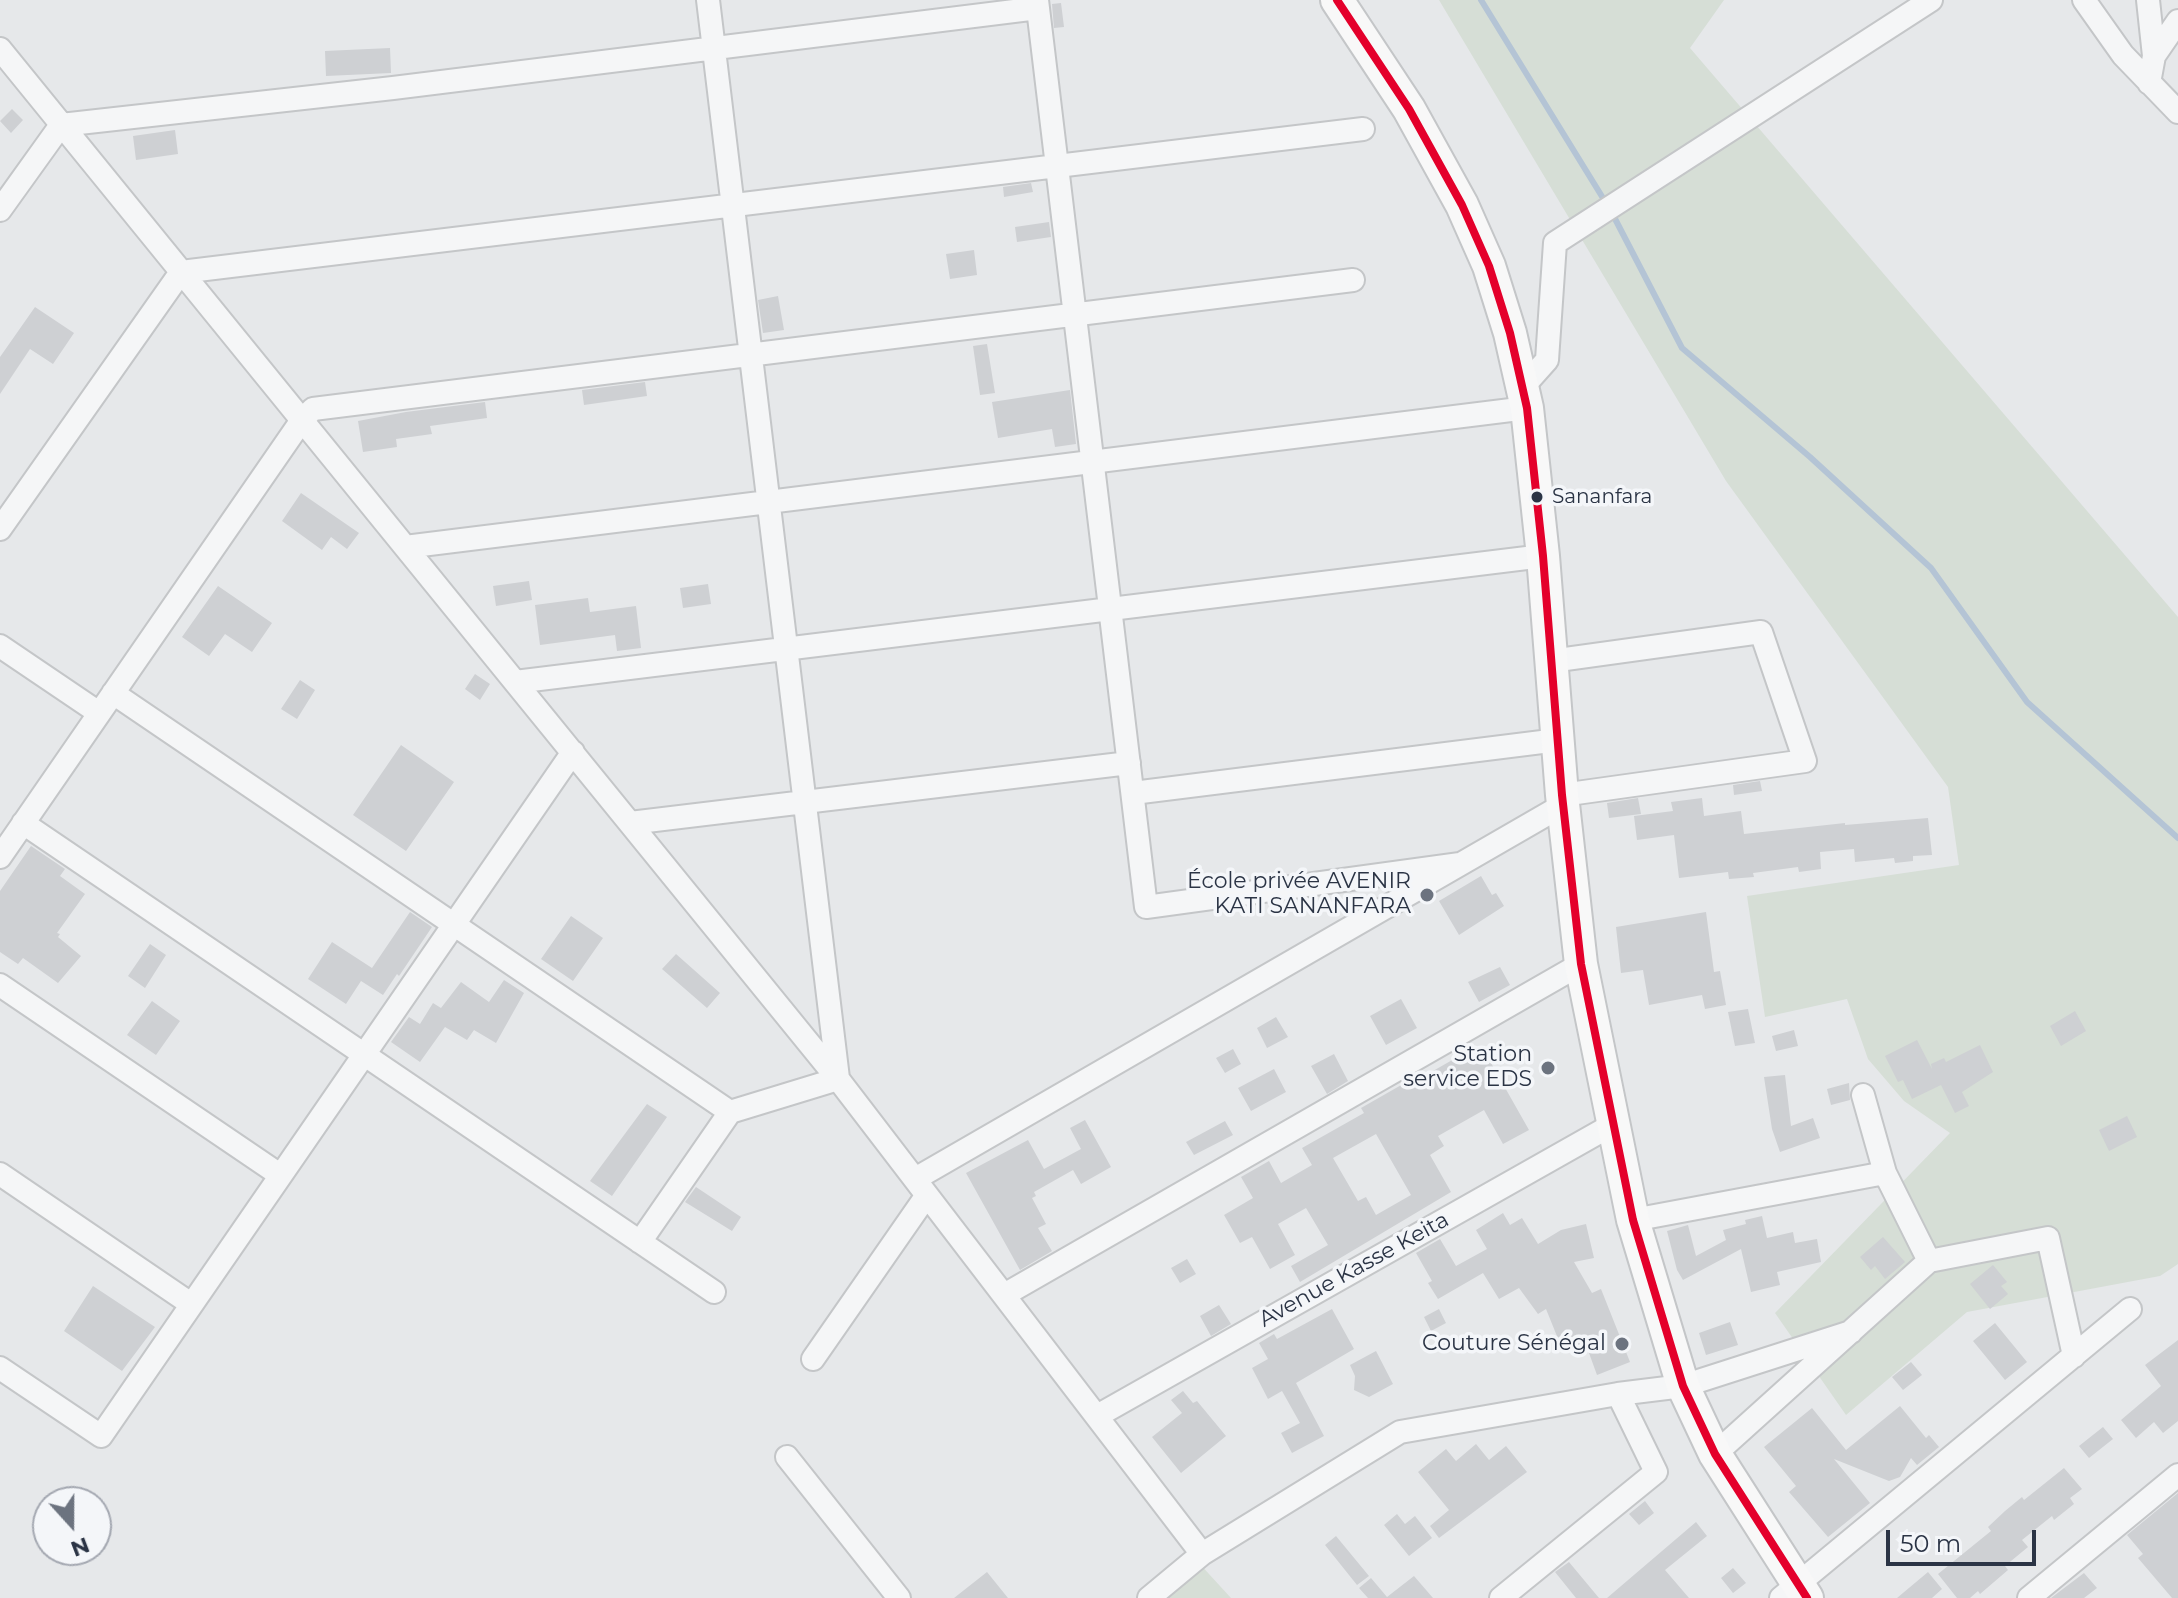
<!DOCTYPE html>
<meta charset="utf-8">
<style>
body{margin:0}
#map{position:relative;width:2178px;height:1598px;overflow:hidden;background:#e6e8ea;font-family:Montserrat,sans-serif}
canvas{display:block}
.north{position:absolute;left:32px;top:1486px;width:80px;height:80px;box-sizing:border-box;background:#f4f6f9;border:2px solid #a4a8b1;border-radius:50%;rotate:159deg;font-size:22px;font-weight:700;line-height:32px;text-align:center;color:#2b3445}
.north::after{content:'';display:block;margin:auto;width:28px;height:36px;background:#6c737f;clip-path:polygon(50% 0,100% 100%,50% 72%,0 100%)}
.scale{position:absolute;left:1886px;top:1530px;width:150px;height:36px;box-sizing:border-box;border:4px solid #2b3445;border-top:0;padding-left:10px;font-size:24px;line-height:28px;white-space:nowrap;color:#2b3445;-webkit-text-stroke:6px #f4f6f9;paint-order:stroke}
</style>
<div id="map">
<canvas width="2178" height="1598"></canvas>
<div class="north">N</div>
<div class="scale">50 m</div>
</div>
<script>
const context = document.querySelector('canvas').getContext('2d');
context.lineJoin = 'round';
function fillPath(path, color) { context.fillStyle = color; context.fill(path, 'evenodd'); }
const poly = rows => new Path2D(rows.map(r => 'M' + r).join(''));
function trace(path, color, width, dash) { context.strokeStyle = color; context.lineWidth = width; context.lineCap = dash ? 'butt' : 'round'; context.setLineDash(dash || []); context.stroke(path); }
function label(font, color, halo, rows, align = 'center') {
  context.font = font + ' Montserrat,sans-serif'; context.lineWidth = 7; context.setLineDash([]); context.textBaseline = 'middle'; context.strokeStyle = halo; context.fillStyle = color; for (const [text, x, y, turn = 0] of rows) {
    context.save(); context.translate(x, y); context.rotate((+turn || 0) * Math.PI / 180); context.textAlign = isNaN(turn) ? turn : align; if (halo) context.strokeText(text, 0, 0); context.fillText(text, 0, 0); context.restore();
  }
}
fillPath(poly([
 [1439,0,1724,0,1690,48,2178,617,2178,1264,2160,1276,1967,1312,1846,1415,1775,1313,1950,1133,1904,1101,1868,1059,1847,999,1765,1017,1747,896,1959,865,1948,787,1726,481],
 [1198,1562,1231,1598,1142,1598]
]), '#d6ded6');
trace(poly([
 [1481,0,1606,203],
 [1612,213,1682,348,1810,457,1931,568,2027,702,2178,838]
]), '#b4c4d5', 6);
fillPath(poly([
 [1061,3,1064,27,1054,28,1052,4],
 [390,48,391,73,326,76,325,51],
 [12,109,23,120,11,133,0,121],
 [175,130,178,154,136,160,133,136],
 [1031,183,1033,192,1004,197,1003,187],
 [1049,222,1051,237,1017,242,1015,227],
 [974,250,977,275,950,279,946,254],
 [778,296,784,330,763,333,758,300],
 [35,307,74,333,53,364,30,349,0,394,0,357],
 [987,344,995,393,980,395,973,346],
 [645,382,647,396,584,405,582,390],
 [1070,390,1076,444,1055,447,1052,429,998,438,992,402],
 [485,402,487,418,430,426,432,434,396,439,397,447,363,452,358,421,406,412],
 [301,493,359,533,347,549,331,537,322,550,282,521],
 [529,581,532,600,496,606,493,586],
 [708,584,711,604,683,608,680,588],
 [218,586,272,623,252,652,225,634,209,656,182,637],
 [588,598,590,612,636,606,641,648,617,651,615,635,540,645,535,605],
 [475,674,490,684,480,700,465,689],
 [300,680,315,690,297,719,281,709],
 [401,745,454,782,406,851,353,815],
 [1760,781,1762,791,1734,795,1733,785],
 [1638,798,1641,814,1609,818,1607,803],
 [1702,798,1704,816,1741,811,1744,834,1845,823,1845,825,1928,818,1932,855,1913,856,1913,861,1895,863,1894,858,1855,862,1854,849,1820,852,1821,869,1799,872,1798,867,1753,873,1754,877,1729,879,1728,872,1679,878,1674,835,1637,840,1634,816,1673,811,1671,802],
 [31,846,65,869,60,876,85,894,57,933,60,934,58,937,81,956,58,983,23,958,18,964,0,952,0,891],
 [1481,876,1492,895,1496,893,1504,906,1459,935,1439,901],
 [410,912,432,927,399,976,397,974,383,995,361,981,346,1004,308,979,332,942,372,968],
 [1706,912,1714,972,1720,971,1726,1005,1705,1009,1702,995,1649,1005,1643,970,1621,973,1616,927],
 [571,916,603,938,573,981,541,959],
 [150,944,166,955,145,988,128,976],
 [676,954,720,993,707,1008,662,969],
 [1500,967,1510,985,1479,1002,1468,982],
 [504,980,524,993,496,1043,474,1030,467,1040,445,1027,420,1062,391,1042,409,1017,420,1024,433,1003,441,1008,461,982,489,1002],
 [1401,999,1417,1028,1386,1045,1370,1016],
 [152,1001,180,1021,156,1055,127,1035],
 [1748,1009,1755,1043,1735,1046,1728,1012],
 [2075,1011,2086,1031,2061,1046,2050,1026],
 [1276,1017,1288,1037,1267,1048,1257,1028],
 [1794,1030,1798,1046,1776,1051,1772,1036],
 [1917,1040,1932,1069,1931,1064,1944,1058,1946,1062,1980,1045,1993,1072,1962,1092,1969,1106,1955,1113,1941,1085,1912,1099,1903,1080,1898,1082,1885,1056],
 [1475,1047,1482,1047,1529,1130,1503,1144,1484,1110,1438,1136,1444,1146,1430,1155,1451,1192,1300,1282,1291,1266,1328,1245,1306,1208,1278,1224,1295,1255,1270,1269,1252,1237,1240,1243,1224,1215,1253,1198,1241,1177,1269,1161,1281,1183,1312,1165,1302,1148,1364,1113,1361,1108,1403,1084,1405,1087],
 [1376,1134,1411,1195,1376,1215,1366,1197,1358,1201,1333,1158],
 [1233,1049,1241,1064,1225,1073,1216,1058],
 [1334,1054,1348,1081,1327,1094,1311,1066],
 [1274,1069,1286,1092,1251,1111,1238,1088],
 [1785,1075,1791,1126,1813,1118,1820,1138,1780,1152,1772,1129,1764,1077],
 [1849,1083,1850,1100,1831,1105,1827,1089],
 [647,1104,667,1117,612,1196,590,1181],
 [2127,1116,2137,1137,2109,1151,2099,1130],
 [1085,1120,1111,1167,1081,1184,1073,1170,1034,1192,1036,1196,1032,1198,1046,1224,1038,1228,1052,1251,1020,1270,966,1173,1028,1140,1044,1169,1081,1149,1070,1128],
 [1225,1121,1233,1135,1194,1155,1186,1142],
 [696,1187,741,1217,732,1231,685,1202],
 [1503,1213,1510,1225,1522,1218,1538,1244,1561,1230,1586,1224,1594,1258,1574,1262,1592,1293,1601,1289,1630,1362,1597,1375,1585,1342,1563,1351,1546,1309,1538,1314,1519,1288,1499,1299,1483,1273,1438,1299,1428,1283,1432,1281,1416,1253,1440,1239,1456,1266,1487,1249,1476,1230],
 [1762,1216,1767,1238,1793,1232,1795,1243,1817,1239,1821,1262,1777,1272,1780,1285,1751,1292,1741,1249,1683,1280,1677,1270,1667,1231,1688,1225,1696,1256,1726,1240,1723,1230,1746,1224,1745,1220],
 [1883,1237,1905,1262,1885,1279,1875,1266,1871,1270,1860,1257],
 [1187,1259,1196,1274,1180,1283,1171,1268],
 [1993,1265,2007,1282,2001,1286,2008,1294,1990,1309,1970,1284],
 [93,1286,155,1327,122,1371,64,1331],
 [1219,1305,1231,1324,1211,1336,1200,1316],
 [1332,1309,1354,1349,1296,1383,1324,1436,1292,1453,1281,1433,1300,1423,1282,1391,1268,1399,1252,1368,1268,1359,1259,1343,1274,1334,1277,1339],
 [1439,1309,1446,1323,1431,1331,1424,1317],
 [1730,1322,1738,1345,1706,1355,1699,1333],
 [1995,1323,2027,1362,2005,1380,1973,1341],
 [2178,1340,2178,1421,2163,1433,2154,1422,2136,1438,2121,1420,2161,1386,2145,1365],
 [1376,1351,1393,1384,1369,1397,1354,1390,1355,1376,1350,1365],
 [1911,1362,1922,1375,1903,1390,1892,1377],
 [1183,1391,1193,1403,1197,1401,1226,1436,1181,1473,1152,1437,1182,1413,1171,1400],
 [1900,1406,1926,1438,1929,1435,1939,1447,1917,1465,1911,1458,1900,1477,1889,1481,1834,1459,1870,1503,1828,1537,1789,1492,1796,1486,1764,1447,1812,1408,1846,1450],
 [2103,1427,2113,1439,2089,1458,2079,1446],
 [1476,1444,1489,1460,1506,1446,1527,1472,1439,1538,1430,1526,1449,1510,1418,1472,1446,1449,1456,1461],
 [2064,1468,2082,1489,2070,1498,2074,1504,2054,1520,2052,1516,2022,1540,2028,1547,2005,1566,2008,1570,1980,1594,1978,1591,1970,1598,1957,1598,1938,1574,1991,1531,1988,1527,2005,1511,2022,1497,2024,1500],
 [2178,1493,2178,1598,2172,1598,2138,1558,2143,1554,2127,1535],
 [1645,1501,1654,1513,1639,1525,1629,1514],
 [1397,1514,1405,1524,1415,1516,1432,1538,1409,1556,1384,1525],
 [1696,1522,1707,1536,1665,1570,1689,1598,1607,1598],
 [1336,1536,1369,1576,1357,1585,1325,1545],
 [1569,1562,1599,1598,1576,1598,1555,1572],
 [1733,1568,1746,1583,1733,1593,1721,1578],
 [987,1572,1008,1598,954,1598],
 [1928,1572,1942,1589,1932,1598,1897,1598],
 [2084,1573,2097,1588,2084,1598,2051,1598],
 [1414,1576,1433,1598,1368,1598,1359,1588,1371,1578,1387,1597]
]), '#ced0d3');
const minor = poly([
 [708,0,838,1078],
 [1037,0,1146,907,1460,864],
 [2084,0,2123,55,2178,112],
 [2148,0,2154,56],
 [0,49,838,1079,1202,1554],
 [2149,83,2154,56,2178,21],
 [0,210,61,125,393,88,1038,8],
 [1522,388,1547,360,1555,243,1931,0],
 [0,529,181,272,1363,129],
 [405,547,1527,408],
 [0,646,99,713],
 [1551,661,1761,632,1805,761,1562,795],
 [515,682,1543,556],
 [113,693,730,1112],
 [1133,793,1558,740],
 [23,823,714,1292],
 [630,823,1129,763],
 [0,857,302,420,313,409,1353,280],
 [0,985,280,1175],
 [1863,1095,1885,1173,1929,1261],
 [0,1174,191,1304],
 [915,1179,1563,805],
 [1633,1220,1885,1173],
 [640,1242,730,1112,838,1079],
 [1004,1295,1581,964],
 [813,1359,927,1195],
 [0,1368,101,1436,573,752],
 [1097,1416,1612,1125],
 [1715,1454,1929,1261,2048,1238,2074,1356],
 [787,1457,899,1598],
 [1149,1598,1202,1554,1400,1432,1618,1394,1683,1386,1851,1332],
 [1501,1598,1656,1472,1618,1394],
 [1781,1598,2130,1309],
 [2029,1598,2178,1475]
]);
const secondary = poly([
 [1337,0,1409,109,1462,205,1489,266,1510,333,1527,408,1543,556,1562,795,1581,964,1633,1220,1683,1386,1715,1454,1807,1598]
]);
trace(minor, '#c4c6c8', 26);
trace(secondary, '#c4c6c8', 36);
trace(minor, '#f5f6f7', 22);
trace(secondary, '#f8f8f8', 32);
trace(poly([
 [1337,0,1409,109,1462,205,1489,266,1510,333,1527,408,1543,556,1562,795,1581,964,1633,1220,1683,1386,1715,1454,1807,1598]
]), '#e4002b', 8);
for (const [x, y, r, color] of [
 [1537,497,7,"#2b3445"],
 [1427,895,8,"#6c737f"],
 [1548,1068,8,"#6c737f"],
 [1622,1344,8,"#6c737f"]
]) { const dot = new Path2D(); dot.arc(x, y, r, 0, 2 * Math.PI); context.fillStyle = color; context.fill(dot); trace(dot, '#f4f6f9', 3); }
label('20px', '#2b3445', '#f4f6f9', [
 ["Sananfara",1552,497]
], 'left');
label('22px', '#2b3445', '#f4f6f9', [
 ["École privée AVENIR",1411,882],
 ["KATI SANANFARA",1411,907],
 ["Station",1532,1055],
 ["service EDS",1532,1080],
 ["Couture Sénégal",1606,1344]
], 'right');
label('22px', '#2b3445', '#f4f6f9', [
 ["Avenue Kasse Keita",1354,1270,-29]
]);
</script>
